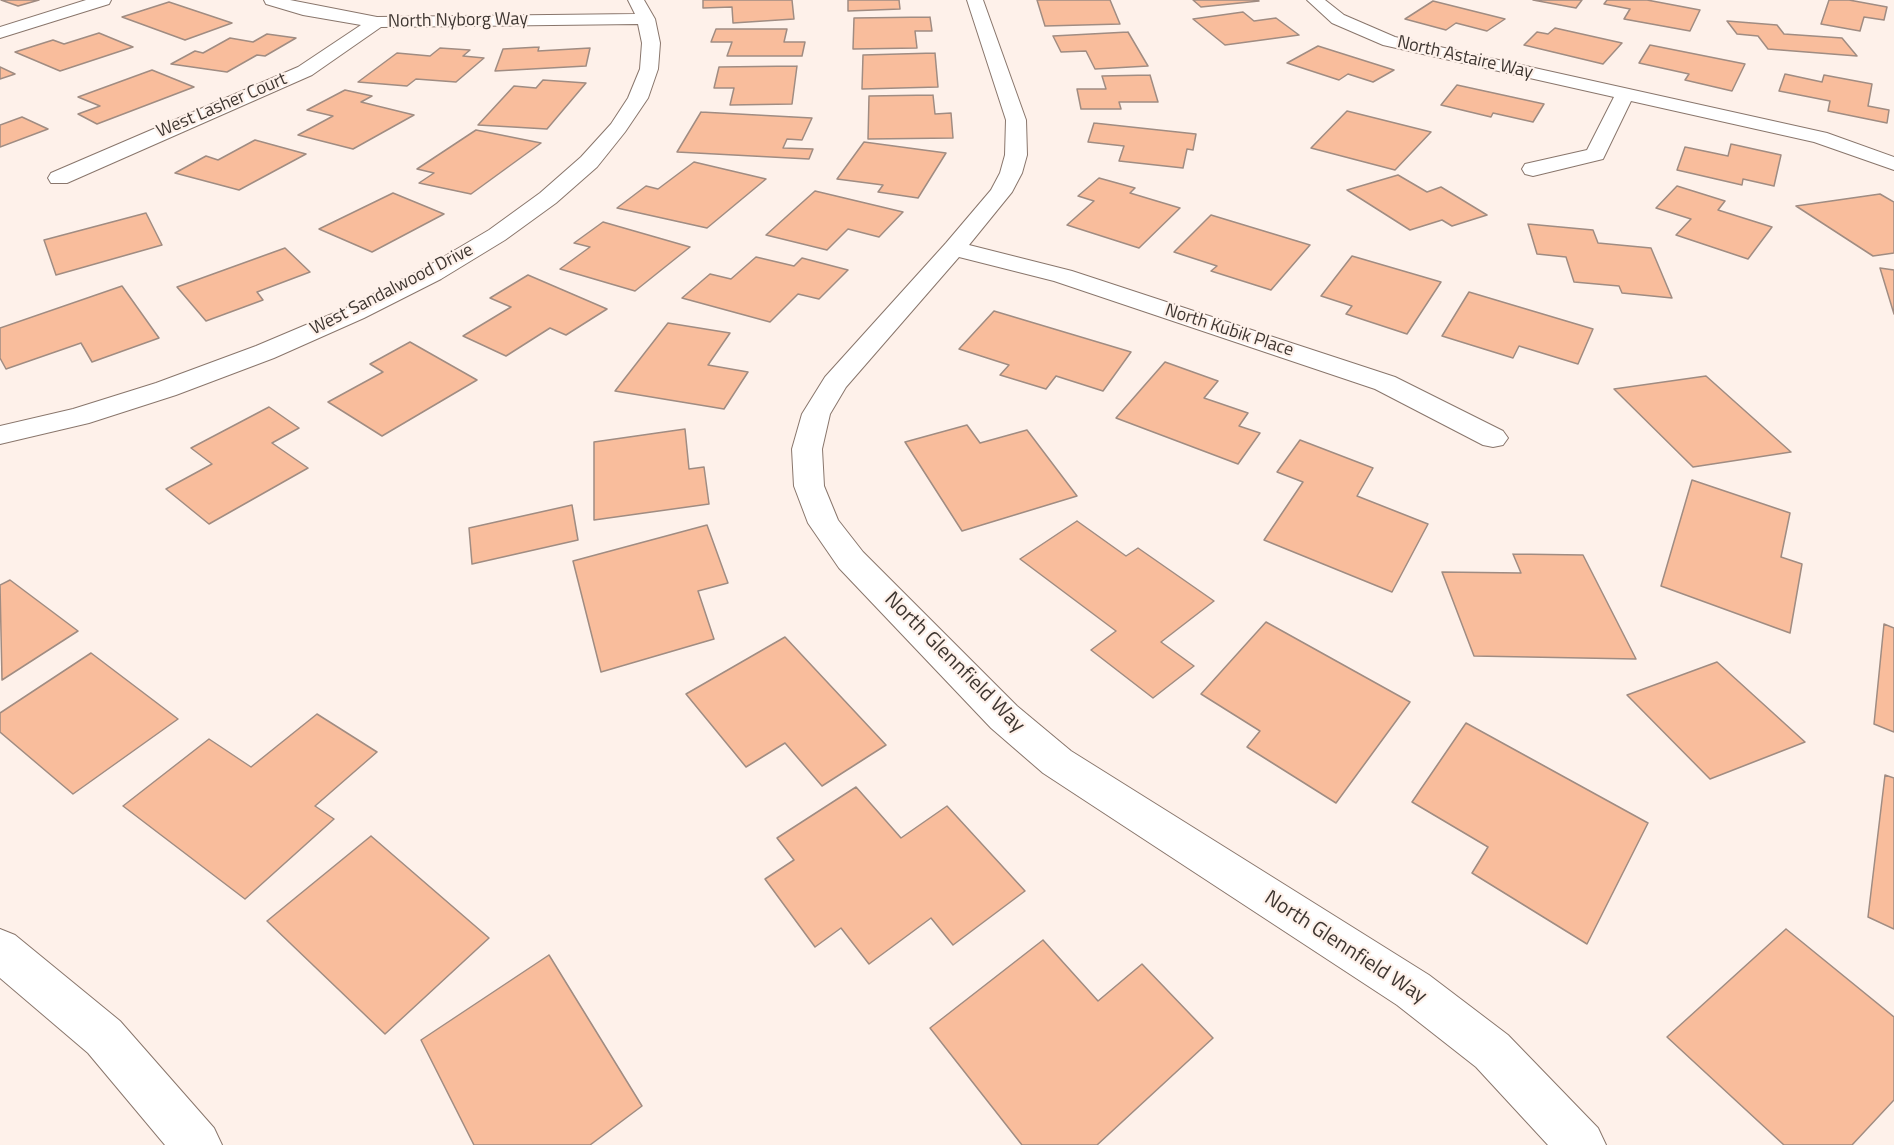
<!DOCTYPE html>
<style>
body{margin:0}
canvas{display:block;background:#fef1ea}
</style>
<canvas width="1894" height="1145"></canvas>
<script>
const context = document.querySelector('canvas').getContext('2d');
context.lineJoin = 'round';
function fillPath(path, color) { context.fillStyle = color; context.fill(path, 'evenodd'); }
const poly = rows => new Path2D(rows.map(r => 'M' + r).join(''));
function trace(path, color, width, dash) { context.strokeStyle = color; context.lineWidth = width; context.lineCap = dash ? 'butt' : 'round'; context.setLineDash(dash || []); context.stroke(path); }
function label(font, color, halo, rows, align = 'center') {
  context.font = font + ' "Titillium Web",sans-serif'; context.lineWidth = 4.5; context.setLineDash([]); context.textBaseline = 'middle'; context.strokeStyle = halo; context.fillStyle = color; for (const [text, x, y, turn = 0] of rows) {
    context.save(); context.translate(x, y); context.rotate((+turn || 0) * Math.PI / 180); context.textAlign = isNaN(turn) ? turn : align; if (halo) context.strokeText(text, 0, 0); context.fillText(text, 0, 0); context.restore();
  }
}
const building = poly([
 [1,0,39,0,18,6,1,0],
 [703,0,792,0,794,19,733,23,732,7,703,8,703,0],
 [848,0,899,0,900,9,848,11,848,0],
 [1037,0,1110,0,1120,24,1045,26,1037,0],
 [1193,0,1258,0,1259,1,1201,7,1193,0],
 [1533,0,1582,0,1576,8,1533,0],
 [1607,0,1647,0,1700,10,1690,31,1624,19,1630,9,1604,4,1607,0],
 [1829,0,1849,0,1887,7,1884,20,1864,17,1860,31,1821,24,1829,0],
 [1433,1,1505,19,1487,31,1456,23,1446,30,1405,19,1433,1],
 [169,2,232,23,185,40,122,17,169,2],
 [1243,12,1254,21,1276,18,1299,35,1225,45,1193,19,1243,12],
 [930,17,932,31,915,31,917,48,853,49,854,18,930,17],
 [1727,21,1777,25,1784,34,1842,38,1857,56,1768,49,1758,36,1737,34,1727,21],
 [1555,28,1622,43,1603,64,1524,45,1537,32,1548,34,1555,28],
 [716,29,787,29,784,42,805,42,802,56,727,56,732,42,711,42,716,29],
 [1128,32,1148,66,1095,69,1086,51,1061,52,1053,36,1128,32],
 [99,33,133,47,60,71,15,52,53,40,64,44,99,33],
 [267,34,296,38,265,56,257,55,227,72,171,64,195,51,203,53,230,38,253,42,267,34],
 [1650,45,1745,64,1732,91,1685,80,1689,74,1639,63,1650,45],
 [1318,46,1394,70,1373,82,1348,74,1339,80,1287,63,1318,46],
 [539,47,538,51,590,48,586,66,495,71,503,49,539,47],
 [440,48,470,50,463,56,484,58,456,82,416,79,407,86,358,82,397,53,430,56,440,48],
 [935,53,938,87,862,89,863,55,935,53],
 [797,66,792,104,730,105,734,88,714,88,719,67,797,66],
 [0,67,15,74,0,79,0,67],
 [152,70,194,87,97,124,78,114,100,106,78,97,152,70],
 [1785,74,1822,82,1824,75,1872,84,1868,106,1889,110,1887,123,1828,111,1830,101,1779,91,1785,74],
 [1150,75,1158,102,1119,102,1121,109,1081,109,1077,89,1106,89,1102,76,1150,75],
 [543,80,586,83,547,129,478,125,514,86,536,88,543,80],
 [1457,85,1544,104,1533,122,1493,113,1491,117,1441,105,1457,85],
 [345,90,372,96,361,102,414,115,353,149,298,135,333,116,307,110,345,90],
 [933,95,935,114,951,113,953,138,868,139,869,96,933,95],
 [1347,111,1431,132,1395,170,1311,148,1347,111],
 [701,112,812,118,802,140,787,139,783,148,813,149,809,159,677,152,701,112],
 [22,117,48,129,0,147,0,125,22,117],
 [1094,123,1196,134,1193,150,1187,149,1183,168,1119,161,1124,146,1088,142,1094,123],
 [476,130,541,143,471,194,419,183,434,173,417,169,476,130],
 [255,140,306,154,239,190,175,173,206,156,218,160,255,140],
 [864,142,946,153,918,198,878,192,883,185,837,179,864,142],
 [1731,144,1781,155,1774,186,1743,179,1742,185,1677,170,1685,147,1728,156,1731,144],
 [694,162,766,179,707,228,617,208,646,186,658,189,694,162],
 [1398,175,1427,192,1441,187,1487,215,1452,226,1442,220,1410,230,1347,190,1398,175],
 [1099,178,1135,188,1130,193,1180,208,1139,248,1067,225,1094,201,1078,196,1099,178],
 [1677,186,1725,201,1718,210,1772,227,1748,259,1676,235,1691,219,1656,208,1677,186],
 [815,191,903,212,879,237,848,229,827,250,766,235,815,191],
 [393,193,444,214,372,252,319,229,393,193],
 [1880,194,1894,202,1894,253,1873,256,1796,206,1880,194],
 [146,213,162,245,56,275,44,240,146,213],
 [1211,215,1310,245,1271,290,1211,271,1217,266,1174,252,1211,215],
 [603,222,690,247,635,291,560,269,590,247,574,243,603,222],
 [1528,224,1593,230,1598,243,1651,248,1672,298,1622,293,1619,286,1574,282,1566,257,1537,254,1528,224],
 [285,248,310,272,257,292,263,300,206,321,177,287,285,248],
 [1352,256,1441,282,1407,334,1346,314,1352,306,1321,296,1352,256],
 [756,257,794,266,802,258,848,270,819,299,798,294,770,322,682,298,710,274,731,279,756,257],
 [1880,268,1894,270,1894,314,1880,268],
 [528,275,607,309,566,335,550,328,506,356,463,336,511,307,490,298,528,275],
 [122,286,159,338,92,362,81,343,6,369,0,358,0,328,122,286],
 [1469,292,1593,329,1578,364,1519,346,1513,358,1442,336,1469,292],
 [994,311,1131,352,1103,391,1056,376,1046,389,1000,375,1009,365,959,349,994,311],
 [668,323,730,333,708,365,748,372,724,409,615,391,668,323],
 [410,342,477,380,382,436,328,402,383,372,370,364,410,342],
 [1165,362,1218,381,1204,398,1248,413,1239,426,1260,433,1238,464,1116,418,1165,362],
 [1706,376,1791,452,1693,467,1614,389,1706,376],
 [269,407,299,428,272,443,308,468,209,524,166,489,212,464,191,448,269,407],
 [967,425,980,443,1027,430,1077,496,962,531,905,442,967,425],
 [685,429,689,469,704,467,709,504,594,520,594,442,685,429],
 [1300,440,1373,468,1357,496,1428,524,1392,592,1264,540,1303,482,1277,472,1300,440],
 [1692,480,1790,513,1781,557,1802,564,1790,633,1661,586,1692,480],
 [572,505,578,540,472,564,469,528,572,505],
 [1077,521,1126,556,1138,548,1214,601,1161,642,1194,666,1153,698,1091,650,1116,631,1020,559,1077,521],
 [707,525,728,583,698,591,714,639,601,672,573,561,707,525],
 [1513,554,1583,555,1636,659,1474,656,1442,572,1521,573,1513,554],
 [10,580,78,631,2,680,0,585,10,580],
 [1266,622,1410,702,1336,803,1247,747,1260,731,1201,694,1266,622],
 [1884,624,1894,628,1894,732,1874,724,1884,624],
 [785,637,886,745,822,786,785,743,746,767,686,694,785,637],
 [91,653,178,719,73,794,0,732,0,713,91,653],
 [1717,662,1805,742,1710,779,1627,695,1717,662],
 [317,714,377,752,315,806,334,819,245,899,123,806,209,739,251,767,317,714],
 [1466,723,1648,823,1587,944,1472,873,1488,847,1412,802,1466,723],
 [1885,775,1894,778,1894,929,1868,917,1885,775],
 [856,787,901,838,947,806,1025,891,953,945,931,918,869,964,841,928,815,947,765,879,794,860,777,838,856,787],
 [371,836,489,938,385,1034,267,921,371,836],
 [1786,929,1894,1017,1894,1100,1852,1145,1784,1145,1667,1037,1786,929],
 [1043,940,1098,1001,1142,964,1213,1038,1097,1145,1022,1145,930,1028,1043,940],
 [549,955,642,1106,590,1145,474,1145,421,1040,549,955]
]);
fillPath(building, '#f9bd9c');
trace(building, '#a08c82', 1.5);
const minor = poly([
 [86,0,111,0,109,4,0,38,0,27,86,0],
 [264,0,290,0,377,17,635,14,628,0,644,0,655,19,660,43,658,69,648,98,625,132,597,167,556,203,505,240,441,279,364,318,274,358,176,395,89,423,0,444,0,426,73,409,156,383,256,346,346,308,423,269,489,230,540,193,581,157,611,124,628,98,640,69,642,43,638,24,381,27,312,75,67,183,51,183,48,178,51,173,298,67,361,25,303,15,266,4,264,0],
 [967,0,983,0,1026,120,1027,155,1022,173,1012,192,969,245,1072,271,1395,377,1503,431,1508,438,1503,445,1493,447,1483,445,1375,389,1054,281,959,257,846,387,830,414,822,449,824,486,838,520,863,552,1017,706,1071,751,1429,975,1508,1035,1598,1128,1606,1145,1548,1145,1476,1067,1397,1005,1043,773,991,728,839,568,808,523,794,486,792,449,802,414,825,377,946,243,991,190,1000,173,1005,155,1006,120,967,0],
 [1307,0,1325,0,1344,15,1395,37,1827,133,1894,157,1894,170,1814,142,1631,101,1603,159,1533,176,1525,174,1522,169,1525,164,1587,150,1614,97,1383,45,1332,23,1307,0],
 [0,929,15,935,120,1021,214,1128,222,1145,165,1145,88,1053,0,978,0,929]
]);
trace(minor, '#89766c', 2);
fillPath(minor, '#fff');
label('18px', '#3e3631', '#fef1ea', [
 ["North Nyborg Way",458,21,-1],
 ["North Astaire Way",1465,58,13],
 ["West Lasher Court",222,106,-23],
 ["West Sandalwood Drive",392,290,-27],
 ["North Kubik Place",1229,331,18]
]);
label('21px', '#3e3631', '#fef1ea', [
 ["North Glennfield Way",954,663,45],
 ["North Glennfield Way",1345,948,33]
]);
</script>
